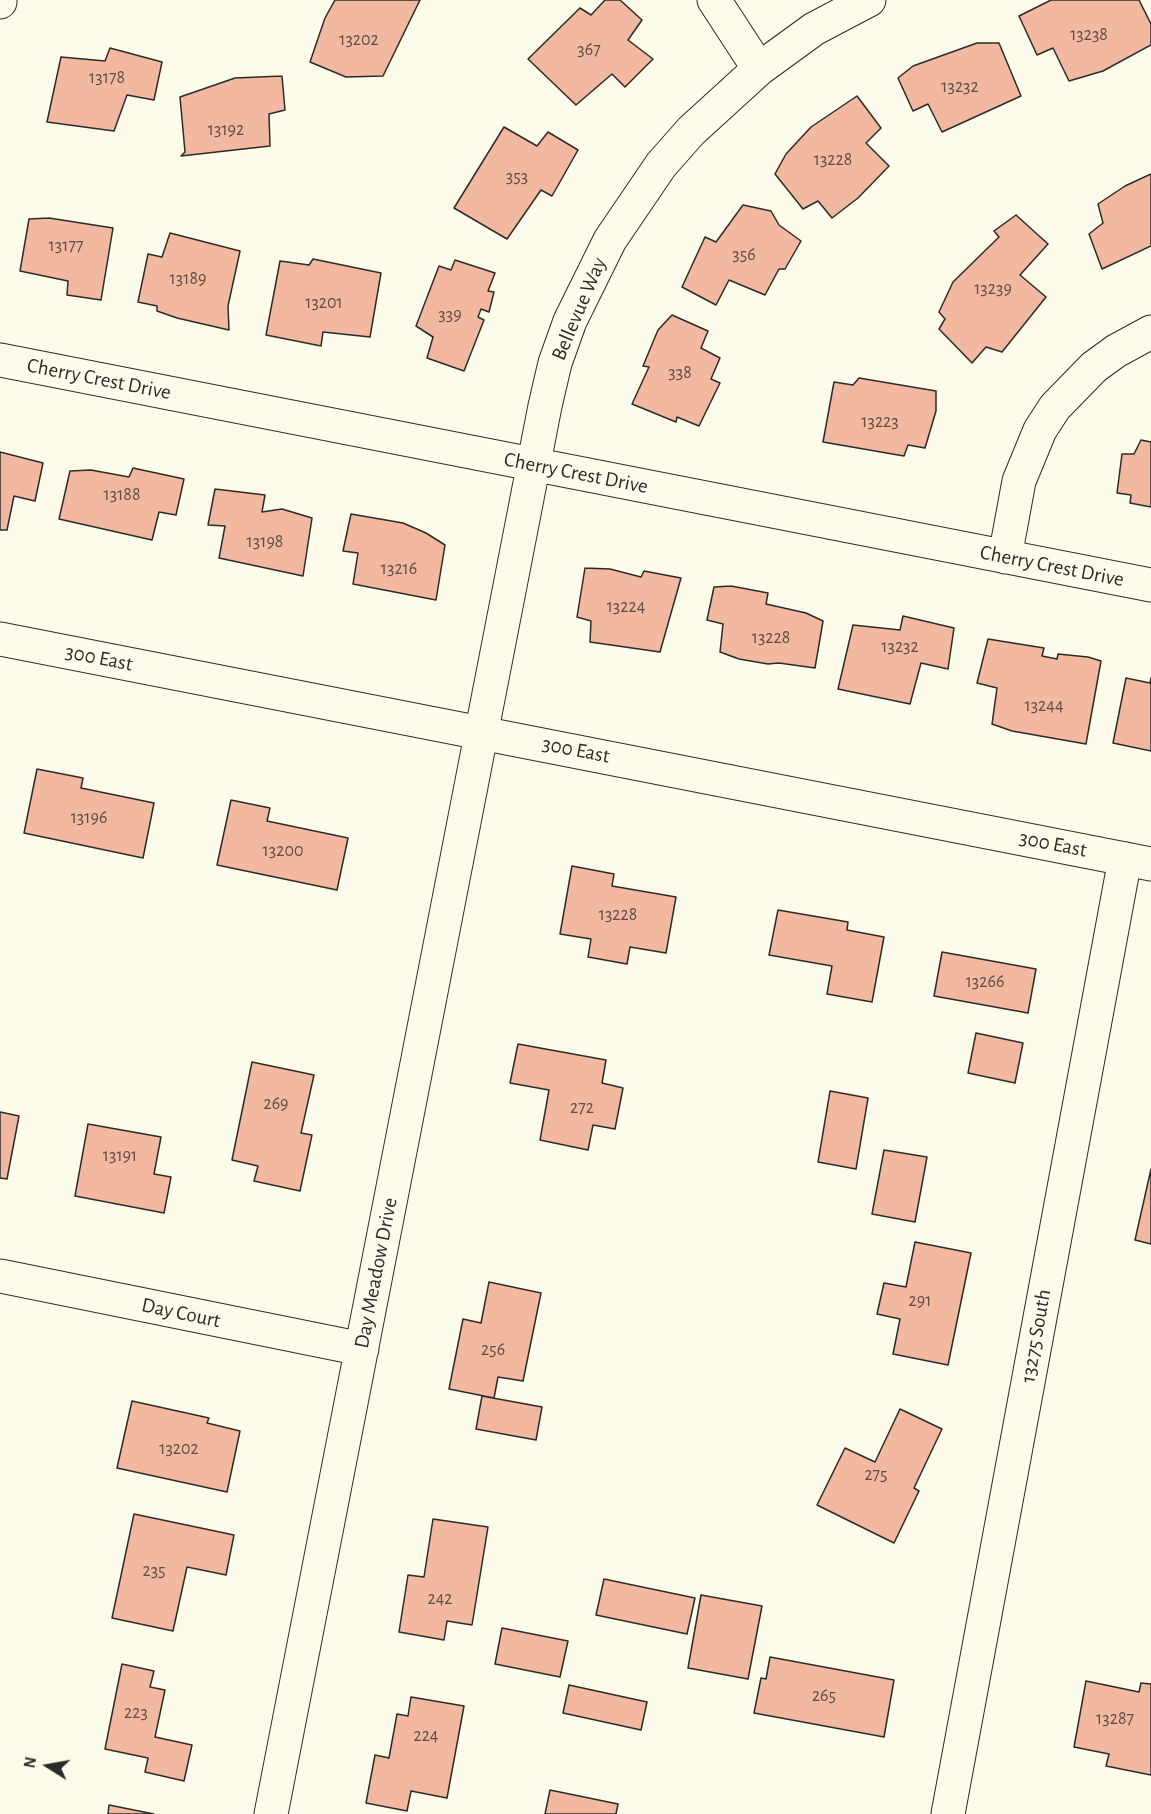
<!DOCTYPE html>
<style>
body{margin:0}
#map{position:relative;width:1151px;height:1814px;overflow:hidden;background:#fdfbea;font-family:"Alegreya Sans",sans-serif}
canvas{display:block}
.north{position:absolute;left:18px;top:1736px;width:60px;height:60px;-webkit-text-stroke:4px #fdfbea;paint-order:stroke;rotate:281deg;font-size:16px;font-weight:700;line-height:24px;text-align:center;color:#2b2b2b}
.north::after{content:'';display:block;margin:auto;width:21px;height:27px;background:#2b2b2b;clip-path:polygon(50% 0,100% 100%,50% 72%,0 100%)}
</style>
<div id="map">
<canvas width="1151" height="1814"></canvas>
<div class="north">N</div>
</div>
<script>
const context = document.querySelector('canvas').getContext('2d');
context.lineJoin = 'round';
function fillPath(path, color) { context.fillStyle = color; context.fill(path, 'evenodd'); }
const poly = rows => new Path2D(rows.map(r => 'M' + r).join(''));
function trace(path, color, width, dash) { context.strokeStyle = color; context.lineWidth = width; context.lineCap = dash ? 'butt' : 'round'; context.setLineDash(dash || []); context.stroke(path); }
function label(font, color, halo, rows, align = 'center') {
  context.font = font + ' "Alegreya Sans",sans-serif'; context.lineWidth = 4.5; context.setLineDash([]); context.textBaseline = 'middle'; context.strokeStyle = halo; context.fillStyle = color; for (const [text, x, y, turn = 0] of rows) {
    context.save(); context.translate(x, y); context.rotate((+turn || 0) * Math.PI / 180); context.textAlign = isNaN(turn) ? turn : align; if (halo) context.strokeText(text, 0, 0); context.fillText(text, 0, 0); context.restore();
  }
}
const building = poly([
 [335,0,420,0,383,76,346,77,310,62,325,18,335,0],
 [605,0,620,0,642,20,628,40,653,59,625,87,612,74,576,105,528,59,580,8,591,15,605,0],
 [1051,0,1139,0,1151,24,1151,45,1103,71,1069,81,1053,48,1037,55,1019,16,1051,0],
 [977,43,999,43,1021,96,942,132,928,104,913,111,898,78,913,66,977,43],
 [110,48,162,62,154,100,127,95,114,131,47,122,61,57,105,61,110,48],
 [282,76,285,110,269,114,270,146,181,156,185,152,180,97,235,78,282,76],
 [857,96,881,128,866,143,889,166,858,198,832,218,818,201,803,209,775,174,786,154,811,127,857,96],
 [504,127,537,146,548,132,578,150,552,196,541,190,507,239,454,208,504,127],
 [1151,174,1151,246,1102,269,1089,234,1103,223,1098,204,1125,186,1151,174],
 [743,205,771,211,779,225,801,241,785,269,779,269,765,295,729,280,716,305,682,287,705,237,716,242,743,205],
 [1016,215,1048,244,1020,275,1046,297,1002,352,986,347,972,363,939,329,945,319,939,312,953,282,999,237,994,231,1016,215],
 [49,218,113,228,101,300,67,295,68,281,20,271,29,219,49,218],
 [170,233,240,251,228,306,229,330,177,318,157,311,157,306,138,302,148,254,162,257,170,233],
 [313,259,381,273,370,337,323,332,321,346,266,335,280,261,309,265,313,259],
 [455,260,495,273,488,291,494,292,489,312,481,309,478,317,484,320,464,371,427,358,433,337,416,326,439,266,451,270,455,260],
 [672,315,708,331,701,348,720,358,711,379,720,383,699,426,677,417,676,422,632,404,649,367,643,366,658,330,672,315],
 [859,378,936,391,936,411,925,448,908,445,904,456,823,442,834,382,853,385,859,378],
 [1141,440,1151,442,1151,507,1130,503,1131,495,1117,493,1122,454,1134,454,1141,440],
 [0,452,43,463,35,501,14,496,7,530,0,530,0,452],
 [133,468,184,479,176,515,159,512,152,540,59,519,70,471,91,470,129,477,133,468],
 [215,489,265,495,262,512,282,509,312,518,303,576,219,558,225,526,208,525,215,489],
 [351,514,403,523,426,533,445,545,436,600,353,584,358,553,343,551,351,514],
 [585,568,610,569,641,577,644,571,681,578,660,652,590,642,591,621,577,617,585,568],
 [731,586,768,593,766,604,806,613,823,621,815,668,779,663,768,664,739,659,720,652,723,624,707,620,714,587,731,586],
 [903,616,954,628,948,669,921,663,910,704,838,689,853,625,900,630,903,616],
 [988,639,1044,648,1042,656,1057,659,1058,654,1088,657,1101,661,1086,744,1012,731,992,724,997,688,977,683,988,639],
 [1126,678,1150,683,1151,678,1151,751,1113,743,1126,678],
 [37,769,83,778,81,788,154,803,143,858,24,833,37,769],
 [231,800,270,808,267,821,348,838,337,890,217,865,231,800],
 [572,866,614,874,612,886,676,897,666,953,630,947,627,964,588,957,591,939,560,934,572,866],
 [778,910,848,922,847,930,884,937,872,1002,827,994,832,966,769,955,778,910],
 [942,952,1036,969,1028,1013,934,996,942,952],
 [976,1033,1023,1043,1015,1083,968,1073,976,1033],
 [518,1044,606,1060,602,1083,623,1088,615,1129,593,1125,588,1150,540,1140,549,1090,510,1083,518,1044],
 [252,1062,314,1075,301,1133,312,1135,300,1191,254,1181,258,1166,232,1160,252,1062],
 [830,1091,868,1098,856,1169,818,1162,830,1091],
 [0,1112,19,1116,7,1179,0,1178,0,1112],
 [88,1124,161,1137,154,1174,171,1177,164,1213,75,1196,88,1124],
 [884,1150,927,1157,915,1222,872,1214,884,1150],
 [1151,1169,1151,1244,1135,1240,1151,1169],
 [915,1242,971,1253,948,1365,893,1354,900,1319,877,1314,884,1283,906,1287,915,1242],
 [489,1282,541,1293,523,1381,498,1377,494,1398,449,1389,463,1319,481,1323,489,1282],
 [482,1396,542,1407,536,1440,476,1429,482,1396],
 [132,1401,209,1418,207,1423,240,1431,227,1492,117,1468,132,1401],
 [900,1409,942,1429,914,1488,919,1491,894,1543,817,1505,845,1448,875,1462,900,1409],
 [134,1514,234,1535,226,1575,187,1567,173,1631,112,1618,134,1514],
 [433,1519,488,1527,472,1625,447,1621,444,1640,399,1632,408,1575,424,1577,433,1519],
 [604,1579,695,1598,687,1634,596,1615,604,1579],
 [701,1595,762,1606,748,1679,688,1668,701,1595],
 [502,1628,568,1641,560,1677,495,1664,502,1628],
 [770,1657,894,1680,884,1737,754,1713,761,1678,766,1679,770,1657],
 [122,1664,154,1671,150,1687,165,1690,155,1737,192,1745,184,1781,145,1772,148,1758,105,1749,122,1664],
 [1086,1681,1139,1692,1141,1683,1151,1684,1151,1775,1106,1766,1109,1754,1074,1747,1086,1681],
 [569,1685,647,1702,641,1730,563,1713,569,1685],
 [411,1697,464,1706,447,1798,411,1791,407,1811,366,1803,375,1755,389,1758,397,1714,408,1716,411,1697],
 [550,1790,618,1804,616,1814,545,1814,550,1790],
 [109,1805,154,1814,108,1814,109,1805]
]);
fillPath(building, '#f2b8a0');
trace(building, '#2b2b2b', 1.5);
const minor = poly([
 [714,0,759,69],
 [0,2,0,0],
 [0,360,1151,585],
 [1005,557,1019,481,1040,430,1055,407,1094,367,1116,351,1151,332],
 [0,1276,362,1349],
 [271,1814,545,406,555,363,570,321,610,240,661,165,691,131,759,69,814,29,869,0],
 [948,1814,1125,859]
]);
const major = poly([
 [0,639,1151,864]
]);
trace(minor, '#2b2b2b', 35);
trace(major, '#2b2b2b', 35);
trace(minor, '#fdfbea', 33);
trace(major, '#fdfbea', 33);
label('18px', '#5d4e48', null, [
 ["13238",1089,35],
 ["13202",359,40],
 ["367",589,50],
 ["13178",107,78],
 ["13232",960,87],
 ["13192",226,130],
 ["13228",833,160],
 ["353",517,177],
 ["13177",66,246],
 ["356",744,255],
 ["13189",188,279],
 ["13239",993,289],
 ["13201",324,303],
 ["339",450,315],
 ["338",680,373],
 ["13223",880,422],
 ["13188",122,495],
 ["13198",265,542],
 ["13216",399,569],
 ["13224",626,607],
 ["13228",771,638],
 ["13232",900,647],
 ["13244",1044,706],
 ["13196",89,818],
 ["13200",283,851],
 ["13228",618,915],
 ["13266",985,982],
 ["269",276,1104],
 ["272",582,1108],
 ["13191",120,1156],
 ["291",920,1301],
 ["256",493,1350],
 ["13202",179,1449],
 ["275",876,1475],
 ["235",154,1571],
 ["242",440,1599],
 ["265",824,1696],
 ["223",136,1713],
 ["13287",1115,1719],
 ["224",426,1736]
]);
label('21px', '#2b2b2b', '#fdfbea', [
 ["Bellevue Way",579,309,-67],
 ["Cherry Crest Drive",99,379,11],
 ["Cherry Crest Drive",576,473,11],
 ["Cherry Crest Drive",1052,566,11],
 ["300 East",99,658,11],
 ["300 East",576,750,11],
 ["300 East",1053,844,11],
 ["Day Meadow Drive",376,1273,-79],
 ["Day Court",181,1313,12],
 ["13275 South",1036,1336,-80]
]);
</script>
